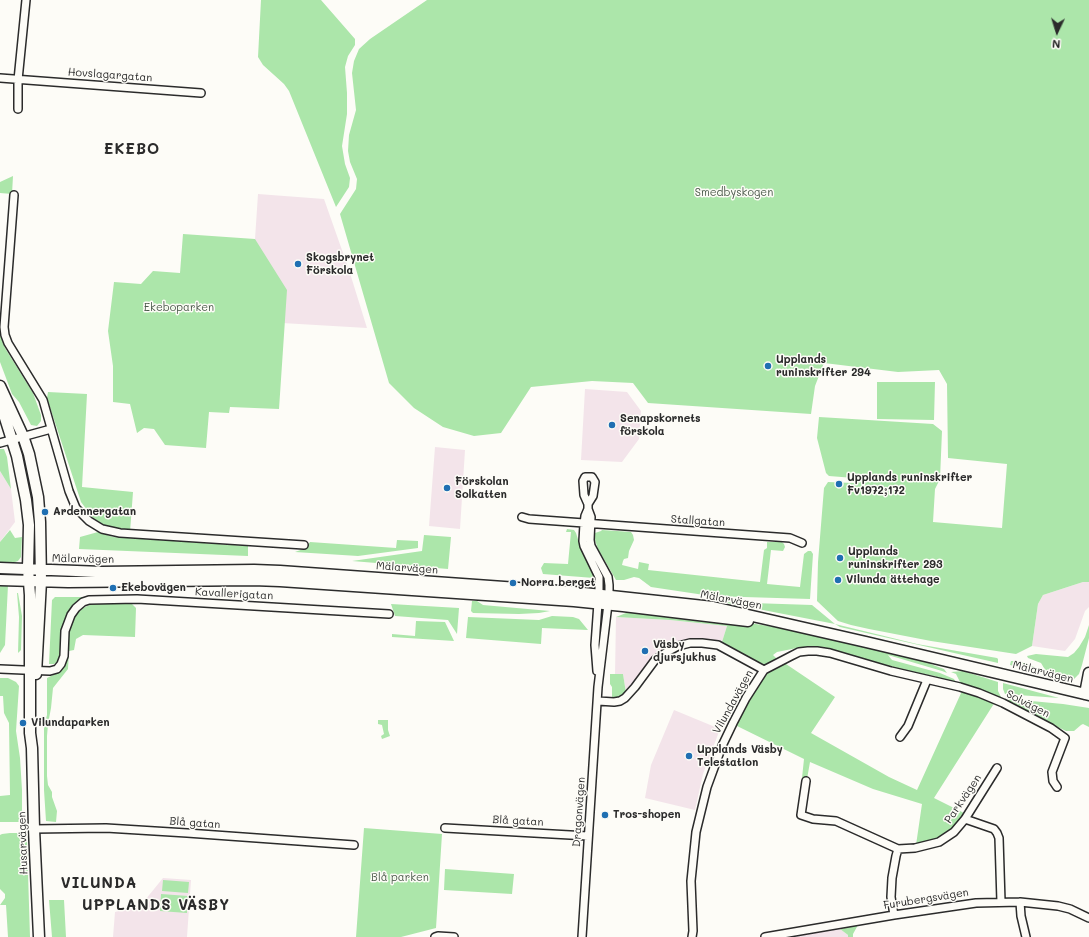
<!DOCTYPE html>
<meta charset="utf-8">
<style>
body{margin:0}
#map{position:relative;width:1089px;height:937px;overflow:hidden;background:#fdfcf7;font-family:Mali,sans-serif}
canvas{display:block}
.north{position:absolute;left:1037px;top:12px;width:40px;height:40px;-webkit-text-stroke:3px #fdfcf7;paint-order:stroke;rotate:184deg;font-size:11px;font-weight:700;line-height:16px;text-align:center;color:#2b2b2b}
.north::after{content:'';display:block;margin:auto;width:14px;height:18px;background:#2b2b2b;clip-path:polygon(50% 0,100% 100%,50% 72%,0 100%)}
</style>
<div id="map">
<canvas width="1089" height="937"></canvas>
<div class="north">N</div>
</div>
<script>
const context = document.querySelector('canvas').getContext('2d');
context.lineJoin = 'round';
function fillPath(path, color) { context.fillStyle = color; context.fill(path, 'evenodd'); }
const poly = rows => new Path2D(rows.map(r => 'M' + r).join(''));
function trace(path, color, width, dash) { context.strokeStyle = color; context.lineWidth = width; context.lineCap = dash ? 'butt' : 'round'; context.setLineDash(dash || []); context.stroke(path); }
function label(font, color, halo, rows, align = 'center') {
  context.font = font + ' Mali,sans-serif'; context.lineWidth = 3; context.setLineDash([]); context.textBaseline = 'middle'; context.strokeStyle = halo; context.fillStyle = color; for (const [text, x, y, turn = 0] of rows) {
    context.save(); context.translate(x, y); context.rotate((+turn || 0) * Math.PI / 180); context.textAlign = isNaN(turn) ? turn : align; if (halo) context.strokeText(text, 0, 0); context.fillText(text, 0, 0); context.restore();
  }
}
fillPath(poly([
 [258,194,324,199,349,270,367,328,282,323,252,259,255,239],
 [585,389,627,392,641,411,639,439,622,462,581,460],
 [435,447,465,450,460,529,429,526],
 [0,471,11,489,15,522,0,542],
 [1083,582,1089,582,1089,607,1085,611,1075,639,1065,651,1032,646,1038,604,1043,595],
 [616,617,670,620,727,626,722,642,706,640,687,640,674,644,663,649,654,657,626,693,623,674,615,674],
 [674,710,720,729,703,774,695,810,645,798,651,765],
 [163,878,191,880,187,937,113,937,115,912,141,905],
 [840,929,848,935,848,937,792,937]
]), '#f3e4ea');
fillPath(poly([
 [261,0,321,0,355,39,355,45,348,56,345,67,347,93,347,114,342,146,345,164,350,178,349,187,336,207,289,91,284,84,263,65,258,57],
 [427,0,1089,0,1089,582,1083,582,1043,595,1038,604,1032,646,1016,654,931,641,869,629,851,625,838,621,817,601,818,562,824,488,828,482,854,483,854,478,829,476,826,473,817,438,819,417,852,419,933,424,942,431,940,479,935,489,933,522,1002,528,1007,464,948,458,947,384,939,370,898,372,824,363,815,386,811,414,648,403,633,383,592,381,531,387,501,433,474,436,443,427,414,408,389,383,340,214,356,189,357,179,350,162,348,151,349,135,356,110,352,73,354,61,359,49,370,39],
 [13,176,12,194,0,193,0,182],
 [183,234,255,239,287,290,279,409,230,407,229,413,209,412,206,448,165,445,154,429,144,428,137,433,130,404,113,402,113,366,108,331,114,282,141,284,153,271,180,273],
 [0,335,5,348,33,393,41,415,41,421,37,426,31,425,19,402,12,394,0,362],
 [877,382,935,382,934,420,877,419],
 [48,392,87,394,82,487,133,492,130,532,109,528,93,518,81,502,47,398],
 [0,449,4,449,7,457,11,489,0,471],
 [567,529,574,530,576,533,582,552,593,573,594,578,543,574,541,568,544,563,568,564,571,532,566,532],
 [10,530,15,538,22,537,21,557,18,561,15,562,0,562,0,542],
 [602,530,631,532,633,535,634,540,629,551,628,558,624,559,623,561,622,565,638,569,639,562,649,564,648,570,760,582,764,550,767,548,767,542,782,542,784,544,785,547,783,551,771,550,767,584,800,587,804,554,808,551,811,551,813,554,810,599,711,596,651,587,639,578,634,577,624,580,616,580,598,549,595,540,594,536,595,533,601,531],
 [98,532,113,537,248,546,248,556,79,549,80,537],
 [424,535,451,537,448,569,352,561,422,551],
 [397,540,418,541,418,548,358,556,295,552,306,548,310,542,396,548],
 [0,584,8,585,5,645,0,653],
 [17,593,18,593,22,616,21,650,18,653,19,617],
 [55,597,85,597,74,604,68,612,64,623,59,661,54,664,49,664,52,600],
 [472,601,477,601,483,605,550,611,539,613,519,614,473,613,471,611],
 [722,602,812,605,835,624,917,644,997,658,998,659,998,663,840,627,835,624],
 [102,603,132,604,136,608,135,637,83,635,76,639,74,650,69,651,68,669,53,688,51,708,48,724,47,736,47,776,48,785,52,792,52,797,57,811,56,822,46,821,44,790,44,726,47,715,47,678,59,672,66,662,69,633,76,614,83,608,92,604],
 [391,604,459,608,457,634,448,620,395,616],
 [630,609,756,624,797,631,889,651,929,663,933,665,944,669,947,673,942,671,888,655,892,660,940,673,954,679,956,683,939,679,935,676,928,675,892,667,828,649,812,646,797,648,777,652,773,655,777,659,767,665,758,662,722,642,727,626,670,620,616,617,626,613],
 [552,616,573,617,579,619,588,630,542,628,541,644,466,638,468,617,539,620],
 [416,621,445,622,454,641,392,637,392,634,415,636],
 [1089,625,1089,638,1082,665,1079,674,1074,679,1062,679,1047,673,1041,663,1028,658,1027,656,1036,654,1068,657,1074,653,1079,647,1085,637],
 [1011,661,1019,661,1030,665,1035,667,1037,670,1025,667,1022,668,1010,665],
 [783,662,835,697,811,733,889,777,917,790,962,691,995,702,934,798,964,813,953,829,937,840,916,845,922,804,873,789,810,762,807,779,802,778,804,759,735,725,748,699,764,675,767,674,768,670],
 [963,671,998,682,998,691,1001,697,999,699,962,686,956,674,951,672],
 [610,674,623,674,626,693,622,697,617,698,612,698,612,687,610,684],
 [0,678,8,678,16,682,19,686,16,731,20,758,22,790,22,817,21,821,19,822,0,822,0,796,10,795,9,723,4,713,3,696,0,696],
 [1003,683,1059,698,1005,694,1003,689],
 [1010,699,1063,704,1089,708,1089,727,1083,724,1081,725,1074,731,1066,731,1009,703,1007,701],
 [378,720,388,720,388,730,390,736,382,739,381,736,384,734,382,725,378,724],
 [364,828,442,834,436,928,401,937,356,937],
 [10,833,22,833,25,836,27,841,30,937,8,937,6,905,0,905,5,898,5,894,0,889,0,835,2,834],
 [445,869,514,874,512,894,444,890],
 [163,880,189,882,188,893,162,891],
 [161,894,188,896,187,913,160,911],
 [49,900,64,900,66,937,52,937],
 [858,925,853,934,853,937,848,937,848,935,840,929]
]), '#ace6aa');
const street = poly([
 [0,78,201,93],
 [18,109,18,80,26,0],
 [14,195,4,327,5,335,8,343,43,400,69,491,76,508,89,521,102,529,120,533,304,545],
 [0,443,51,429],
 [588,504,593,496,595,482,592,477,585,477,583,481,584,495,588,504,588,509,585,516,584,524,583,541,584,546,599,577,599,595],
 [588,509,591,517,590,540,591,546,608,577,609,585,609,596],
 [522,517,529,519,790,538,802,543],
 [0,669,23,670,50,671,57,669,61,664,64,656,65,631,71,615,76,608,83,602,89,600,137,599,389,614],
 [597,671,595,645,598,603],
 [598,701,614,702,620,701,625,698,635,687,655,660,667,652,678,646,690,643,702,643,718,645,764,670],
 [900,737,908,726,927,680],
 [806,781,801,815,813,819,836,821,898,849,915,848,939,842,954,832,965,819,997,768],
 [965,819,994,829,997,833,999,838,1001,902],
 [445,828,588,836],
 [34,829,106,828,187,833,354,845],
 [1020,902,1021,916,1026,937],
 [894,915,891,897,892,878,896,856,898,849],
 [435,937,438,936,454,937],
 [582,937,598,687,608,604],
 [692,937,693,931,691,881,696,832,707,787,722,746,733,723,746,698,762,673,764,670,791,656,799,652,808,651,817,651,830,653,891,671,960,687,979,693,1003,703,1051,728,1065,738,1052,772,1053,781,1057,787],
 [765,937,894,915,976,903,1020,902,1058,906,1070,909,1089,918]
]);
const secondary = poly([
 [0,386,23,436,29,454,38,497,40,522,41,581,36,674],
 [0,402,17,456,26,500,29,525,28,569,30,595,30,733,32,748,34,829,39,937],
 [0,568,102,572,254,570,280,571,574,592,713,607,866,642,1089,695],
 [0,580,68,582,253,580,280,581,574,601,623,606,748,621],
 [1085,694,1089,673]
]);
trace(street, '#2b2b2b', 10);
trace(secondary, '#2b2b2b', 13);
trace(street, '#fdfcf7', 7);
trace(secondary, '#fdfcf7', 10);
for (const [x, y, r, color] of [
 [298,264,4,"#1f6fb2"],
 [768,366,4,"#1f6fb2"],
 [612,425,4,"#1f6fb2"],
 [839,484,4,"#1f6fb2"],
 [447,488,4,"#1f6fb2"],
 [45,512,4,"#1f6fb2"],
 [840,558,4,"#1f6fb2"],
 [838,580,4,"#1f6fb2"],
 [513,583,4,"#1f6fb2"],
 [113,588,4,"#1f6fb2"],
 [645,651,4,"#1f6fb2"],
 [23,723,4,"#1f6fb2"],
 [689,756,4,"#1f6fb2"],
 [605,815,4,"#1f6fb2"]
]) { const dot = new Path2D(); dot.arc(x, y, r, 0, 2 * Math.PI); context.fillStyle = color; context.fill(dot); trace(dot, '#fdfcf7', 1.5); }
label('11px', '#2b2b2b', '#fdfcf7', [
 ["Hovslagargatan",110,75,4],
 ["Stallgatan",698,521,4],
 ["Mälarvägen",83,559,1],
 ["Mälarvägen",407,568,4],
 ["Kavallerigatan",234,594,3],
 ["Mälarvägen",731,600,11],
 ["Mälarvägen",1043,672,14],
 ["Vilundavägen",733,702,-61],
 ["Solvägen",1028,704,27],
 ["Parkvägen",963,799,-56],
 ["Dragonvägen",579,812,-86],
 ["Blå gatan",518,821,3],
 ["Blå gatan",195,823,4],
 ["Husarvägen",23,843,-92],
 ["Furubergsvägen",926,899,-9]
]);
label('11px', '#4b5a4b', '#fdfcf7', [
 ["Smedbyskogen",734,193],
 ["Ekeboparken",179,308],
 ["Blå parken",400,878]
]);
label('bold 11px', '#2b2b2b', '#fdfcf7', [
 ["Skogsbrynet",306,258],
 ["Förskola",306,271],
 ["Upplands",776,360],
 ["runinskrifter 294",776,373],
 ["Senapskornets",620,419],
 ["förskola",620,432],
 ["Upplands runinskrifter",847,478],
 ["Fv1972;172",847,491],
 ["Förskolan",455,482],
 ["Solkatten",455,495],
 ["Ardennergatan",53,512],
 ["Upplands",848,552],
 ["runinskrifter 293",848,565],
 ["Vilunda ättehage",846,580],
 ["Norra berget",521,583],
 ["Ekebovägen",121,588],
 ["Väsby",653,645],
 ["djursjukhus",653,658],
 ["Vilundaparken",31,723],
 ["Upplands Väsby",697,750],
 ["Telestation",697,763],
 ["Tros-shopen",613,815]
], 'left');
context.letterSpacing = '1px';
label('bold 15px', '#2b2b2b', '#fdfcf7', [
 ["EKEBO",132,149],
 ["VILUNDA",99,883],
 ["UPPLANDS VÄSBY",156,905]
]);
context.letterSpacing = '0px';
</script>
